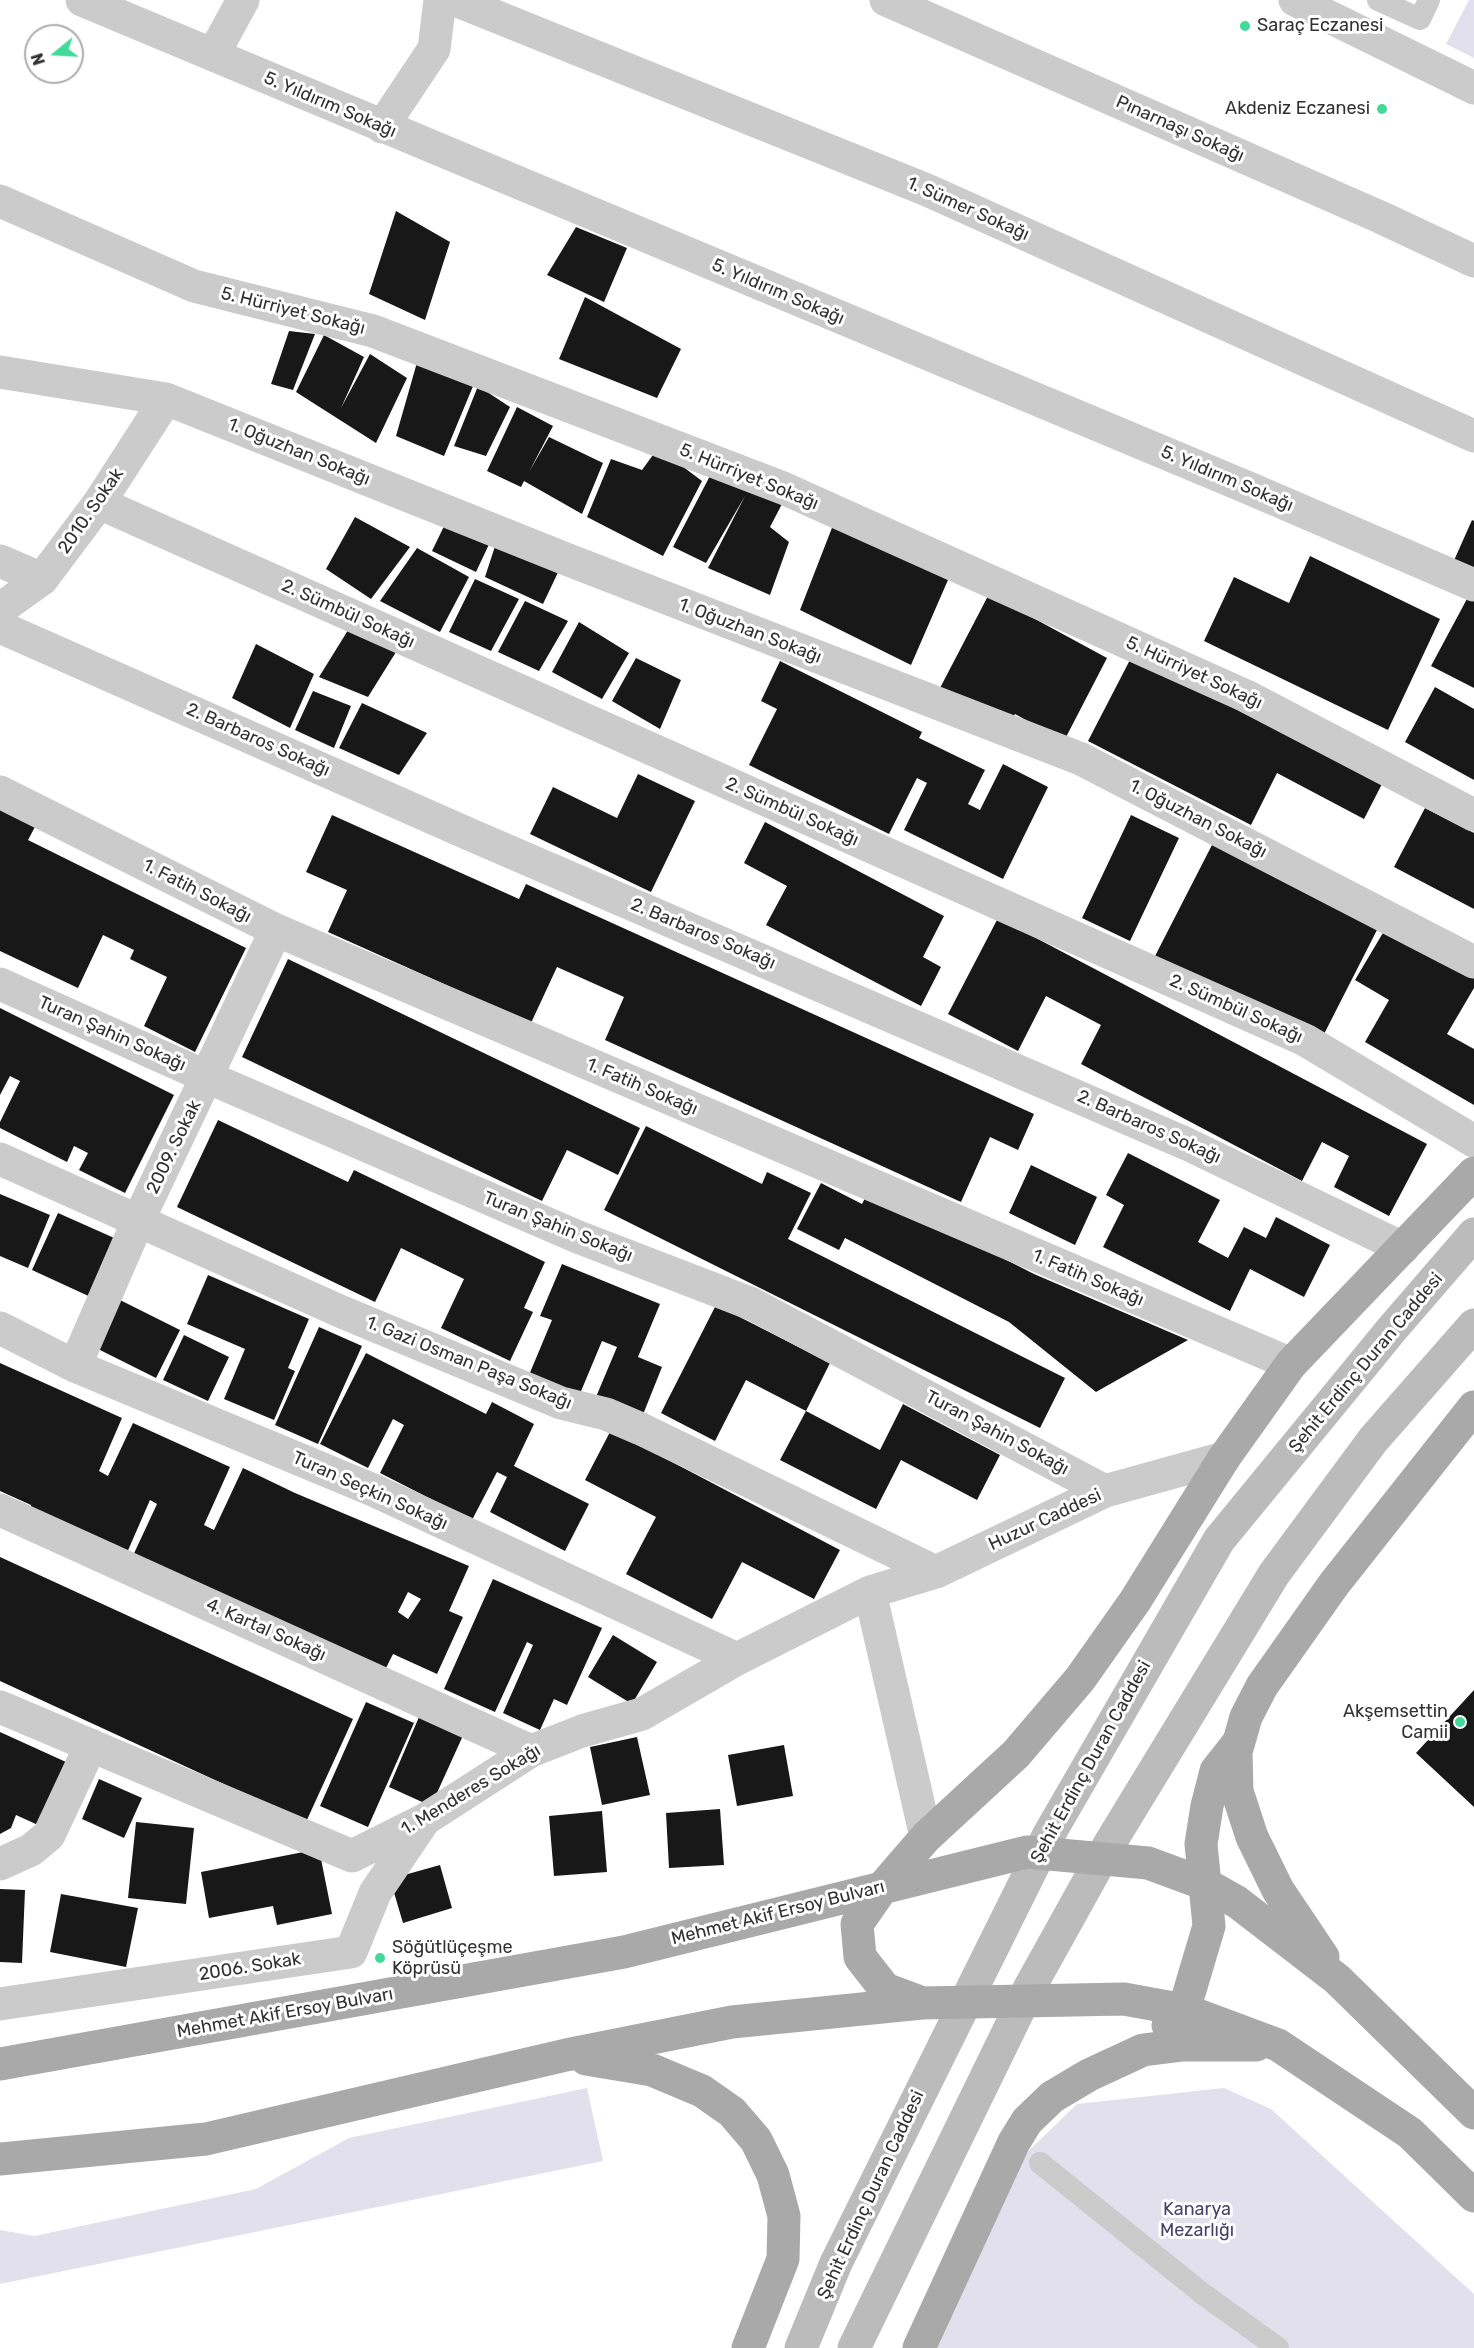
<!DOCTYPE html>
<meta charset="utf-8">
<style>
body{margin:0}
#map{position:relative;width:1474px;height:2348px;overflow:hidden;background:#fff;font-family:Rubik,sans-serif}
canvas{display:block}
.north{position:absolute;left:24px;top:24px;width:60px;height:60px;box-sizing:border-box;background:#fff;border:2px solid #adadad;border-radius:50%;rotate:252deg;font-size:16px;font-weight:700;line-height:24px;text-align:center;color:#313131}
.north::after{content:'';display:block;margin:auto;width:21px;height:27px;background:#42d999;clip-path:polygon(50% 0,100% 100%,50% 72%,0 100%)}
</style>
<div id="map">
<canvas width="1474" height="2348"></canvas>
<div class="north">N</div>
</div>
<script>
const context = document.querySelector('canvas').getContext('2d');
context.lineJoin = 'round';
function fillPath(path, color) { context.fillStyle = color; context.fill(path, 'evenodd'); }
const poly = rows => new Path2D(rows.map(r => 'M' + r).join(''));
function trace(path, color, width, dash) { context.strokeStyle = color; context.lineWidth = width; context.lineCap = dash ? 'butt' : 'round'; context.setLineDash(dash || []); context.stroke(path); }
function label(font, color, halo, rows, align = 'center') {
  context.font = font + ' Rubik,sans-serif'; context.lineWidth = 6; context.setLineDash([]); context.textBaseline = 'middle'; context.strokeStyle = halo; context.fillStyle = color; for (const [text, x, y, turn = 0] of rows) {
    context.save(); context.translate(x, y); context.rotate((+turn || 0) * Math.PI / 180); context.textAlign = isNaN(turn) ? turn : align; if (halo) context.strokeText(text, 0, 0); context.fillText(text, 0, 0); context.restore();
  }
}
fillPath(poly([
 [1469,0,1474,0,1474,58,1446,44],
 [587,2088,603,2161,0,2284,0,2230,34,2236,256,2189,349,2138],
 [1224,2088,1271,2109,1474,2294,1474,2348,933,2348,1013,2166,1077,2104]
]), '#e2e0ec');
fillPath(poly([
 [396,211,450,242,425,320,369,294],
 [576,227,627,248,604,302,547,275],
 [585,297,681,349,657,398,559,359],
 [289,331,315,334,293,390,271,384],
 [324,335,364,357,341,408,370,354,407,378,376,443,296,392],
 [418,359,476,379,444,456,396,436],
 [478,386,510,407,486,456,454,446],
 [517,407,553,426,529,472,549,437,603,463,582,514,524,481,521,487,487,471],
 [658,448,702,481,663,556,587,517,611,459,642,470],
 [713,470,782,504,770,527,789,542,770,595,708,568,745,496,706,563,673,547],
 [355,517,410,547,371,599,326,569],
 [447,520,492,538,476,572,432,551],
 [835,520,951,573,911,665,800,610],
 [1472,520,1474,521,1474,574,1452,565],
 [498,537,562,564,543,604,485,577],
 [417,548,469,577,440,632,380,601],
 [1310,556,1440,619,1388,730,1204,641,1234,577,1289,603],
 [475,579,519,599,491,651,449,632],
 [989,594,1107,658,1064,741,1015,714,1009,725,940,688],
 [1468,597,1474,600,1474,688,1431,666],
 [525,601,568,621,539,671,498,652],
 [579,622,629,653,602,699,552,672],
 [350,627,396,652,368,697,319,677],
 [256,644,314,674,290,728,232,698],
 [1132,656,1382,784,1364,819,1277,773,1251,825,1088,741],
 [636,658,681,680,660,729,612,701],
 [780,661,922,732,919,738,985,770,968,804,980,810,1003,764,1048,787,1003,879,904,830,927,783,917,778,889,834,749,765,777,709,761,701],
 [1435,687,1474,709,1474,780,1405,742],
 [313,691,351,706,334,748,295,730],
 [362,703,427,733,399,775,339,748],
 [638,774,695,801,651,892,530,834,553,787,617,818],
 [0,808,36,825,28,840,246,948,195,1052,144,1026,167,977,130,959,134,950,103,935,78,988,0,951],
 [1425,808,1474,833,1474,909,1394,867],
 [332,815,519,899,526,884,1034,1114,1018,1150,990,1137,961,1202,605,1040,624,997,557,967,531,1023,328,932,347,890,306,872],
 [1131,815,1179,838,1130,941,1082,918],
 [765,822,944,916,923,957,941,967,921,1006,766,925,787,886,744,863],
 [1213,843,1378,928,1322,1038,1154,958],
 [998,918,1427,1144,1389,1216,1334,1187,1349,1156,1322,1142,1302,1181,1081,1064,1101,1025,1046,996,1018,1051,948,1014],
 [1390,921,1474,970,1474,988,1447,1034,1474,1049,1474,1105,1365,1042,1389,1000,1355,980],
 [288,959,640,1128,618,1175,567,1150,542,1201,242,1057],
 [0,1008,174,1095,125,1193,79,1170,88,1153,74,1146,67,1162,0,1128,0,1122,20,1081,10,1076,0,1095],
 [218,1120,348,1182,354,1170,545,1262,524,1308,533,1312,510,1361,441,1328,464,1279,401,1248,375,1302,177,1207],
 [646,1126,762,1184,767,1172,811,1193,788,1239,1065,1378,1040,1428,604,1210],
 [1128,1153,1220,1200,1198,1242,1228,1258,1244,1227,1266,1238,1276,1217,1330,1245,1304,1297,1250,1269,1230,1311,1103,1247,1124,1205,1106,1195],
 [1031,1165,1097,1197,1075,1245,1009,1213],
 [821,1183,862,1204,869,1190,1034,1274,1188,1340,1096,1392,1009,1322,845,1238,839,1250,797,1229],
 [0,1194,50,1215,28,1268,0,1256],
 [58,1213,121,1241,95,1299,32,1270],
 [562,1264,660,1304,638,1357,662,1367,642,1417,596,1397,617,1347,602,1341,579,1396,529,1375,552,1320,540,1316],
 [208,1275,309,1319,288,1368,295,1371,274,1420,224,1399,245,1349,187,1324],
 [116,1298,180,1330,156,1378,92,1346],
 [716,1305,830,1363,806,1411,880,1450,903,1404,1000,1455,977,1500,901,1460,876,1509,780,1460,806,1411,746,1380,715,1441,661,1413],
 [319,1327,362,1346,318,1444,275,1425],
 [184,1335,229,1357,208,1401,163,1380],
 [366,1353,486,1414,492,1402,534,1424,514,1466,589,1504,565,1551,490,1512,507,1477,497,1472,472,1520,380,1473,404,1425,393,1419,368,1468,320,1444],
 [0,1363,122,1418,99,1471,108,1476,133,1423,230,1467,204,1525,214,1530,243,1468,295,1493,469,1566,449,1611,463,1617,437,1674,393,1654,382,1676,130,1562,157,1504,150,1500,126,1555,28,1512,31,1505,0,1491],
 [408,1592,421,1599,408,1619,398,1612],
 [611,1430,840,1550,814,1599,742,1562,712,1619,626,1574,656,1517,585,1480],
 [0,1557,353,1719,306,1822,0,1681],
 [493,1579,602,1628,567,1705,554,1699,540,1730,503,1713,533,1645,527,1642,495,1712,444,1689],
 [613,1635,657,1662,632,1704,588,1677],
 [1474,1690,1474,1807,1416,1753],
 [366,1702,414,1723,368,1827,320,1806],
 [422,1710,466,1729,431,1806,389,1787],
 [0,1732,66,1762,38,1825,16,1815,11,1828,0,1834],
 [637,1737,650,1795,602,1805,590,1747],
 [784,1745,793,1796,737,1806,728,1755],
 [99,1779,142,1798,124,1838,82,1819],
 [720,1809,724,1865,669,1868,666,1813],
 [602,1811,607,1872,554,1876,549,1816],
 [136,1822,194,1828,186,1904,128,1898],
 [319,1849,332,1914,277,1925,273,1906,209,1918,201,1872],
 [440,1865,452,1908,403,1923,390,1879],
 [0,1889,25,1890,22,1963,0,1962],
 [61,1894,138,1908,126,1967,50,1952]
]), '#181818');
trace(poly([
 [1378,0,1420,19,1429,0],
 [1040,2163,1203,2294,1278,2348]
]), '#cbcbcb', 22);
trace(poly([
 [82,0,1251,489,1474,585],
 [455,0,927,190,1474,436],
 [886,0,1380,217,1474,261],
 [1295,0,1474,88],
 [213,55,243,0],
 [382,127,434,49,440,0],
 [0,201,194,286,373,331,783,488,1246,696,1474,815],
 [0,372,166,399,566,559,1081,759,1474,962],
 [99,503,1305,1040,1474,1141],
 [0,561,42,579],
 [0,609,42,579,99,503,166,399],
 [0,627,471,835,1187,1144,1403,1248],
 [0,792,276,930,1291,1364],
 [0,984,207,1077,578,1237,752,1304,1105,1491],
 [0,1159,342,1312,561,1403,606,1414,641,1429,936,1572],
 [0,1328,75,1366,373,1490,737,1659],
 [75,1366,138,1221,276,930],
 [0,1510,531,1751],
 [870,1592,926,1837],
 [0,1707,352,1856,424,1820,531,1751,582,1731,642,1714,737,1659,870,1592,936,1572,1105,1491,1224,1458],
 [0,1864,31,1850,49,1835,91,1745],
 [0,2004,351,1952,375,1893,423,1822]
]), '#cbcbcb', 33);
trace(poly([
 [801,2348,836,2263,1048,1836,1219,1540,1392,1329,1474,1234],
 [854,2348,1030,1987,1110,1843,1274,1574,1373,1440,1474,1325]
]), '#bbb', 33);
trace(poly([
 [1323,1957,1278,1890,1252,1837,1237,1791,1236,1752,1246,1717,1262,1686,1334,1584,1474,1407],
 [920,2002,885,1989,860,1957,857,1924,882,1888,926,1837,1016,1754,1080,1679,1135,1601,1224,1458,1291,1364,1474,1173],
 [1168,2025,1184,2010,1209,1926,1201,1844,1207,1806,1216,1771,1238,1743],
 [586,2059,652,2070,702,2091,732,2112,756,2140,773,2175,784,2216,783,2259,748,2348],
 [0,2064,624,1952,1027,1852,1148,1863,1205,1884,1237,1902,1337,1979,1474,2113],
 [0,2159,206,2139,566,2055,732,2022,922,2003,1124,1999,1184,2010,1278,2045,1410,2133,1474,2196],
 [919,2348,1014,2142,1027,2121,1052,2097,1089,2075,1143,2050,1183,2045,1256,2045]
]), '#a9a9a9', 33);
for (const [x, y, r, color] of [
 [1245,26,6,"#42d999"],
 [1382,109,6,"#42d999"],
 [1460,1722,6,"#42d999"],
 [380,1958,6,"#42d999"]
]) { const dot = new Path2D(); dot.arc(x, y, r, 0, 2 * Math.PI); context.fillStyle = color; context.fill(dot); trace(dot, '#fff', 2); }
label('18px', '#313131', '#fff', [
 ["Saraç Eczanesi",1257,26],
 ["Akdeniz Eczanesi",1370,109,"right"],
 ["Akşemsettin",1448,1712,"right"],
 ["Camii",1448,1733,"right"],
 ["Söğütlüçeşme",392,1948],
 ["Köprüsü",392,1969]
], 'left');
label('18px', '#313131', '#fff', [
 ["5. Yıldırım Sokağı",330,105,23],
 ["Pınarnaşı Sokağı",1180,129,24],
 ["1. Sümer Sokağı",968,209,24],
 ["5. Yıldırım Sokağı",778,292,23],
 ["5. Hürriyet Sokağı",293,311,14],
 ["1. Oğuzhan Sokağı",299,452,22],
 ["5. Hürriyet Sokağı",749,477,22],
 ["5. Yıldırım Sokağı",1227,479,23],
 ["2010. Sokak",91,511,-55],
 ["2. Sümbül Sokağı",348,614,24],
 ["1. Oğuzhan Sokağı",750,631,21],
 ["5. Hürriyet Sokağı",1194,673,25],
 ["2. Barbaros Sokağı",258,740,24],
 ["2. Sümbül Sokağı",792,812,24],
 ["1. Oğuzhan Sokağı",1198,819,27],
 ["1. Fatih Sokağı",197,891,27],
 ["2. Barbaros Sokağı",703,934,23],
 ["2. Sümbül Sokağı",1236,1009,24],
 ["Turan Şahin Sokağı",112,1034,24],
 ["1. Fatih Sokağı",642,1087,23],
 ["2. Barbaros Sokağı",1149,1127,24],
 ["2009. Sokak",174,1147,-64],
 ["Turan Şahin Sokağı",558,1227,22],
 ["1. Fatih Sokağı",1088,1278,23],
 ["1. Gazi Osman Paşa Sokağı",469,1363,22],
 ["Şehit Erdinç Duran Caddesi",1366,1363,-50],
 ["Turan Şahin Sokağı",997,1433,28],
 ["Turan Seçkin Sokağı",370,1491,24],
 ["Huzur Caddesi",1045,1520,-25],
 ["4. Kartal Sokağı",266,1630,24],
 ["Şehit Erdinç Duran Caddesi",1091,1762,-61],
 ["1. Menderes Sokağı",471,1790,-31],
 ["Mehmet Akif Ersoy Bulvarı",778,1913,-14],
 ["2006. Sokak",250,1967,-9],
 ["Mehmet Akif Ersoy Bulvarı",285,2013,-10],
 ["Şehit Erdinç Duran Caddesi",871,2195,-65]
]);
label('18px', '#48416a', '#fff', [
 ["Kanarya",1197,2210],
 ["Mezarlığı",1197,2231]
]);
</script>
